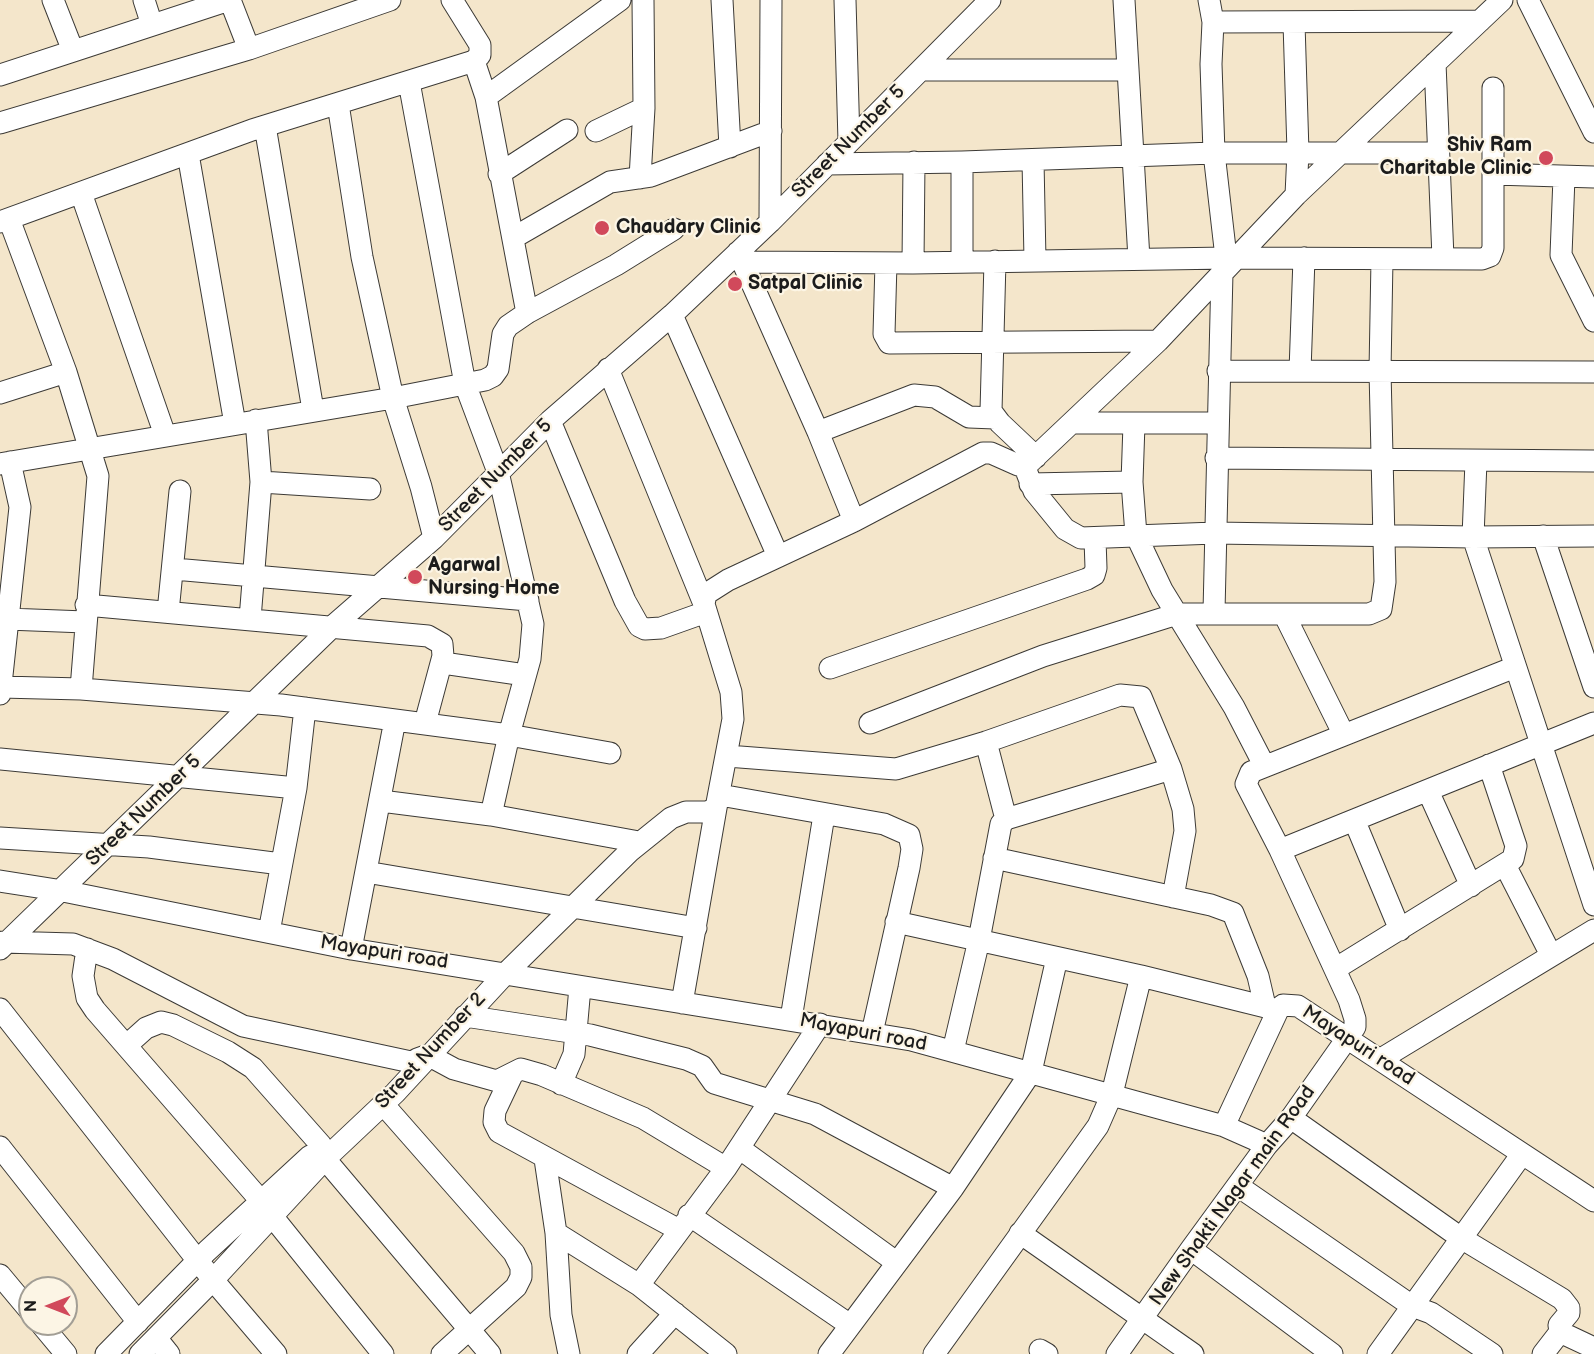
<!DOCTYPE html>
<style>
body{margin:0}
#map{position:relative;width:1594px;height:1354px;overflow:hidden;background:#f4e6cb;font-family:"Balsamiq Sans",sans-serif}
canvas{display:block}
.north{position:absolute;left:18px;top:1276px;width:60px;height:60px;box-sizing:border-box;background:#fcf5e5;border:2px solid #a29e95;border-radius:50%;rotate:270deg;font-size:16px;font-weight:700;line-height:24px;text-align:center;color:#1c1c1c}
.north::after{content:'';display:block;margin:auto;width:21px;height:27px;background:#d1495b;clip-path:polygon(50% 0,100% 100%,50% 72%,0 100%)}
</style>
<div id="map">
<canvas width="1594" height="1354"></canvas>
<div class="north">N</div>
</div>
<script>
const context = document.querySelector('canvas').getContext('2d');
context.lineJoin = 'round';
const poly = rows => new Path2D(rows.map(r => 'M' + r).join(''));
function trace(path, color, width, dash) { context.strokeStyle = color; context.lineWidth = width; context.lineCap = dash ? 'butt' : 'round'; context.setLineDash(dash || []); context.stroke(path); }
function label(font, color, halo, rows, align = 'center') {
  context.font = font + ' "Balsamiq Sans",sans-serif'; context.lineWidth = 4.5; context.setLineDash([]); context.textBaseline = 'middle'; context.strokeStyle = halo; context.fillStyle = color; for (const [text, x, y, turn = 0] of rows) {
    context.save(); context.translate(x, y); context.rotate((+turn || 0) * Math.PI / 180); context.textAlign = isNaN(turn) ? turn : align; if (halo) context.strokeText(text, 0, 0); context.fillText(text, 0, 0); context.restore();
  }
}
const minor = poly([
 [53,0,73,51],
 [144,0,152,25],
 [230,0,249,49],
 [722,0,730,147],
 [845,0,849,142],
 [1124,0,1139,259],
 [1209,0,1213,22,1211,64,1214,153,1227,266],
 [1528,0,1594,132],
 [1213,22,1480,21],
 [1294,23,1298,152,1296,195],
 [474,61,486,97,527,313],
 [1435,63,1443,258],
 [921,70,1128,70],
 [0,75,229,0],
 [409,82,465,384,498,472,533,624,530,659,509,735,491,815],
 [486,97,620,0],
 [338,104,362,257,378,330,393,398,421,487,434,538],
 [0,123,249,49,390,0],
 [265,126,313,410],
 [596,131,644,108],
 [188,154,235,424],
 [1033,160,1035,260],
 [827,164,962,162,1214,153,1437,153],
 [499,174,567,130],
 [1494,174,1594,177],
 [1564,177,1561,255,1594,321],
 [640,178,644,108,643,0],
 [81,193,165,435],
 [9,219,66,372,98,476,81,689],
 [0,222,252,130,474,61,480,55,480,45,452,0],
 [770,222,771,0],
 [513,238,610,182,651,176,771,131],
 [738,252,818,432,854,521],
 [1235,258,1482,259,1490,256,1493,248,1493,88],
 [962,261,962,162],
 [995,261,991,411,1000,423,1036,457],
 [742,262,913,263,1227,258],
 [886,263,884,334,889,343,1158,341],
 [913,263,914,162],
 [672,315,778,556],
 [608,369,704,604],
 [1218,371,1594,372],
 [1300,371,1304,258],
 [0,393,66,372],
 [550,421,625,601,639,626,645,629,661,628,706,612],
 [1073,423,1217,423],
 [1134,424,1132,482,1136,535,1162,590,1234,707,1264,765],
 [818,432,914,395,935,397,969,417,995,418],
 [1216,458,1594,461],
 [1476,461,1473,537,1594,536],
 [0,464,393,398,485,380,493,376,498,369,503,334,508,326,527,313,616,265,674,229],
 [1024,465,1034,491,1065,529,1081,538,1215,533,1473,537,1594,905],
 [261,482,370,489],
 [1030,484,1132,482],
 [1543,536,1594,687],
 [174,569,528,600],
 [86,605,428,636,442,644,443,656,425,723],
 [168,612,180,491],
 [1214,612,1222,272],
 [1284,614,1343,733],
 [7,619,85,622],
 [250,619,261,482,256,420],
 [443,663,525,675],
 [830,668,1087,579,1094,575,1096,568,1095,539],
 [1,687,81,689,281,705,509,735,610,753],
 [0,694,20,507,10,462],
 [870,723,1043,656,1177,614,1369,614,1381,609,1385,582,1380,371,1382,259],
 [986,742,1006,819],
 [727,756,896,769,986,742,1120,695,1141,697,1171,769,1183,809,1185,831,1173,897],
 [0,759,296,788],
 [1428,791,1471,886],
 [720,795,884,824,909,835,912,849,909,868,872,1033],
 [381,801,491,815,639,842],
 [1355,822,1400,930],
 [0,838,149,847,281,864],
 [1280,850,1246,784,1251,772,1515,667],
 [994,858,1211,905,1233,913,1258,976,1265,1006],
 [1505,865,1551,955],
 [366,872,696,928],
 [0,881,63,891,351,949,911,1040,1224,1126,1278,1010,1283,1005,1298,1006,1594,1201],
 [896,922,1141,976,1278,1010],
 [269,932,296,788,305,708],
 [3,942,73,944,113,959,243,1026,411,1062],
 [0,949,333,626,434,538,550,421,672,315,770,222,990,0],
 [87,949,83,976,87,998,95,1010,261,1201],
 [351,949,395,720],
 [1335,969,1513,859,1516,846,1489,765],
 [682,1003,716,808],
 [0,1009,213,1280,276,1354],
 [465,1016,590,1035,686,1059,702,1066,714,1083,815,1114,953,1188],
 [791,1019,824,815],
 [127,1045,146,1028,161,1022,173,1025,228,1052,253,1068,321,1145],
 [953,1051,979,940,1001,824,1006,819,1171,769],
 [417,1059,428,1055,454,1069,497,1081,521,1069,542,1075,643,1118,726,1168],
 [1381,1059,1594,930],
 [513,1073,495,1111,494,1122,499,1132,679,1230],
 [561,1084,574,1054,580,987],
 [383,1104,514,1253,521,1267,521,1277,516,1287,442,1354],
 [1291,1118,1461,1238,1562,1299,1569,1308,1569,1313,1559,1325,1560,1332,1594,1348],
 [1224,1126,1267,1145],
 [0,1147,138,1322],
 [739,1148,896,1262],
 [325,1159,490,1354],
 [545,1159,556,1233,561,1315,569,1354],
 [1238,1186,1412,1306,1431,1313,1492,1354],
 [689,1215,850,1325],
 [272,1216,383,1354],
 [556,1233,639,1285,726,1354],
 [1020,1233,1193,1354],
 [1191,1249,1332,1354],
 [0,1275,30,1311],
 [639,1285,726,1168,820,1024],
 [41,1324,66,1354],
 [157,1339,169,1354],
 [1040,1350,1047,1354],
 [106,1354,207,1251,310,1156],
 [140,1354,213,1280,325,1159,395,1093,506,973,630,851,671,818,686,812,707,812,716,808,733,719,731,692,704,604,706,594,728,580,854,521,983,453,991,453,1018,465,1029,463,1158,341,1296,195,1502,0],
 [638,1354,675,1313],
 [829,1354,953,1188,1031,1072,1057,958],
 [934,1354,1098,1126,1112,1094,1141,976],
 [1117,1354,1191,1249,1267,1145,1291,1118,1355,1027,1355,1019,1349,1000,1280,850,1594,723],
 [1378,1354,1522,1154],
 [1543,1354,1560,1332]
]);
trace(minor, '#3c3a36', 23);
trace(minor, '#fff', 21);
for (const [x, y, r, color] of [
 [1546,158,8,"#d1495b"],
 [602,228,8,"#d1495b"],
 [735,284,8,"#d1495b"],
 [415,577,8,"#d1495b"]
]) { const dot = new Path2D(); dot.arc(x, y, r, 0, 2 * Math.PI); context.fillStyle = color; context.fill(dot); trace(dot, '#fcf5e5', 2); }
label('20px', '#1c1c1c', '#fcf5e5', [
 ["Street Number 5",849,142,-45],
 ["Street Number 5",496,476,-45],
 ["Street Number 5",144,811,-44],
 ["Mayapuri road",384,953,9],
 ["Mayapuri road",863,1033,11],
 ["Mayapuri road",1358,1046,33],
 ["Street Number 2",431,1051,-47],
 ["New Shakti Nagar main Road",1233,1196,-54]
]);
label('bold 20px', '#1c1c1c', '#fcf5e5', [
 ["Shiv Ram",1532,146,"right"],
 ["Charitable Clinic",1532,169,"right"],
 ["Chaudary Clinic",616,228],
 ["Satpal Clinic",748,284],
 ["Agarwal",428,566],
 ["Nursing Home",428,589]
], 'left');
</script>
